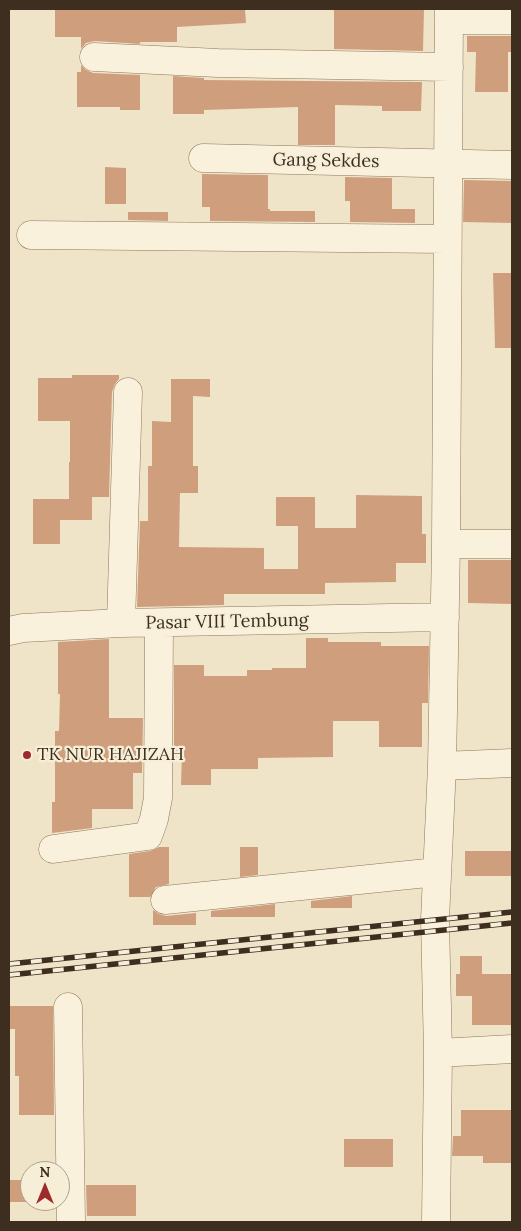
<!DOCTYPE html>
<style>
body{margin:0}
#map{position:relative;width:521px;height:1231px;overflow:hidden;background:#f0e4c8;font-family:Lora,serif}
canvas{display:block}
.frame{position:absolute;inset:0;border:10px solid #3d2e20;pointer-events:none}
.north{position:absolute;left:20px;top:1161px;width:50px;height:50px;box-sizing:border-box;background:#f7eed8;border:1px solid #ada18e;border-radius:50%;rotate:0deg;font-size:14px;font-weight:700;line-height:20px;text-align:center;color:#3d2e20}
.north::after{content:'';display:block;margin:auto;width:18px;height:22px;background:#9e2a2b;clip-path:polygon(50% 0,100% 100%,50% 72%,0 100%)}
</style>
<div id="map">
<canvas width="521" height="1231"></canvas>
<div class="frame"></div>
<div class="north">N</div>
</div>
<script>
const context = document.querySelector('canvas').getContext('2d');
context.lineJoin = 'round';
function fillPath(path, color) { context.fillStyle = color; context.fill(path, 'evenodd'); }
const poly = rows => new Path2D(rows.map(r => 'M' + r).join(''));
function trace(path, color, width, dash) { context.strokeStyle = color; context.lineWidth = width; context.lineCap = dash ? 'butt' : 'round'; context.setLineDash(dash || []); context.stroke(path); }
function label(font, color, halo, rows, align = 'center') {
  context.font = font + ' Lora,serif'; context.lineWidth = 4.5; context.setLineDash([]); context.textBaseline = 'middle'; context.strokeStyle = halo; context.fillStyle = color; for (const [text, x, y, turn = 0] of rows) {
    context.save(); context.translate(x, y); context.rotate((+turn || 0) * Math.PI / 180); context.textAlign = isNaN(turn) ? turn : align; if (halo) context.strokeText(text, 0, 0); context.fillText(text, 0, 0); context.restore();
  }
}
fillPath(poly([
 [55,9,245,9,246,23,177,27,177,42,140,42,140,44,95,41,86,43,81,49,81,37,55,37],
 [334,9,424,9,423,51,334,49],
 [467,36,512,36,512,52,508,52,508,92,475,92,476,52,467,52],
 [81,65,86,70,93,73,140,75,140,110,120,110,120,107,77,107,77,72,81,72],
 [173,76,204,78,204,80,422,82,421,111,382,111,382,106,335,105,335,145,298,145,298,107,204,110,204,114,173,114],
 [105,167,126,168,126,204,105,204],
 [202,174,268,175,268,209,270,209,270,211,315,211,315,222,210,221,210,207,202,207],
 [345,177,392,178,392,209,415,209,415,223,350,222,350,201,345,201],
 [464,180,512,181,512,223,463,222],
 [128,212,168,212,168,221,128,220],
 [493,273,512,273,512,348,495,348],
 [72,375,119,375,119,379,115,384,112,392,109,497,92,497,92,520,60,520,60,544,33,544,33,499,69,499,69,462,70,462,70,421,38,421,38,378,72,378],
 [171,379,210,379,210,397,193,396,193,466,198,466,198,493,180,493,179,547,264,548,264,569,298,569,298,526,276,526,276,497,315,497,315,528,356,528,356,495,422,496,422,534,426,534,426,563,396,563,396,582,325,583,325,594,224,594,224,605,137,607,140,521,148,521,148,466,152,466,152,421,171,422],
 [468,560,512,560,512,604,468,603],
 [306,638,328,638,328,642,381,642,381,646,429,646,428,703,422,703,422,747,379,747,379,721,333,721,333,757,258,758,258,769,211,769,211,785,181,785,182,752,174,752,174,665,204,665,204,676,247,676,247,670,272,670,272,668,306,668],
 [109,639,109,718,143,718,142,773,133,773,133,809,92,809,92,828,52,833,52,802,55,802,55,731,59,731,60,694,58,694,58,642],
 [159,847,169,847,169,884,156,887,150,897,129,897,129,854,150,851],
 [240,847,258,847,258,875,240,877],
 [465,851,512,851,512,876,465,876],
 [352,896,352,908,311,908,311,901],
 [275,904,275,917,211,917,211,911],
 [153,910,159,914,166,916,196,913,196,925,153,925],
 [460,956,482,956,482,974,512,974,512,1025,472,1025,472,996,456,996,456,974,460,974],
 [10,1006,53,1006,54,1115,19,1115,19,1076,15,1076,15,1029,10,1029],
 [461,1110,512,1110,512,1163,483,1163,483,1156,452,1156,453,1136,461,1136],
 [344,1139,393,1139,393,1167,344,1167],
 [9,1180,30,1180,30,1202,9,1202],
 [86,1185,136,1185,136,1216,87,1216]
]), '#cf9f7d');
const minor = poly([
 [449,20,512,20],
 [94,57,218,63,449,67],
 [203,158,512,165],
 [31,235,447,239],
 [446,544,512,544],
 [121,623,128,392],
 [9,631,23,628,121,623,445,617],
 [442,766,512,763],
 [53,849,148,836,154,819,158,798,159,624],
 [165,900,437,872],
 [68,1007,71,1222],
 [438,1053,512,1049],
 [436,1222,438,1053,435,920,442,766,446,544,449,9]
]);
trace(minor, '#8d765c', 29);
trace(minor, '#faf1dc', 28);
const rail = poly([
 [9,964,512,912],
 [9,975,512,923]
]);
trace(rail, '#3d2e20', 5.5);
trace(rail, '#f7eed8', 4, [11]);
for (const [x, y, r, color] of [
 [27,755,5,"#9e2a2b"]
]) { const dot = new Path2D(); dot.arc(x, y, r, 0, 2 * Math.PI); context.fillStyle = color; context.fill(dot); trace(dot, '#f7eed8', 2); }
label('18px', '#3d2e20', '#f7eed8', [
 ["Gang Sekdes",326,161,1],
 ["Pasar VIII Tembung",227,622,-1]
]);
label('18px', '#3d2e20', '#f7eed8', [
 ["TK NUR HAJIZAH",37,755]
], 'left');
</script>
